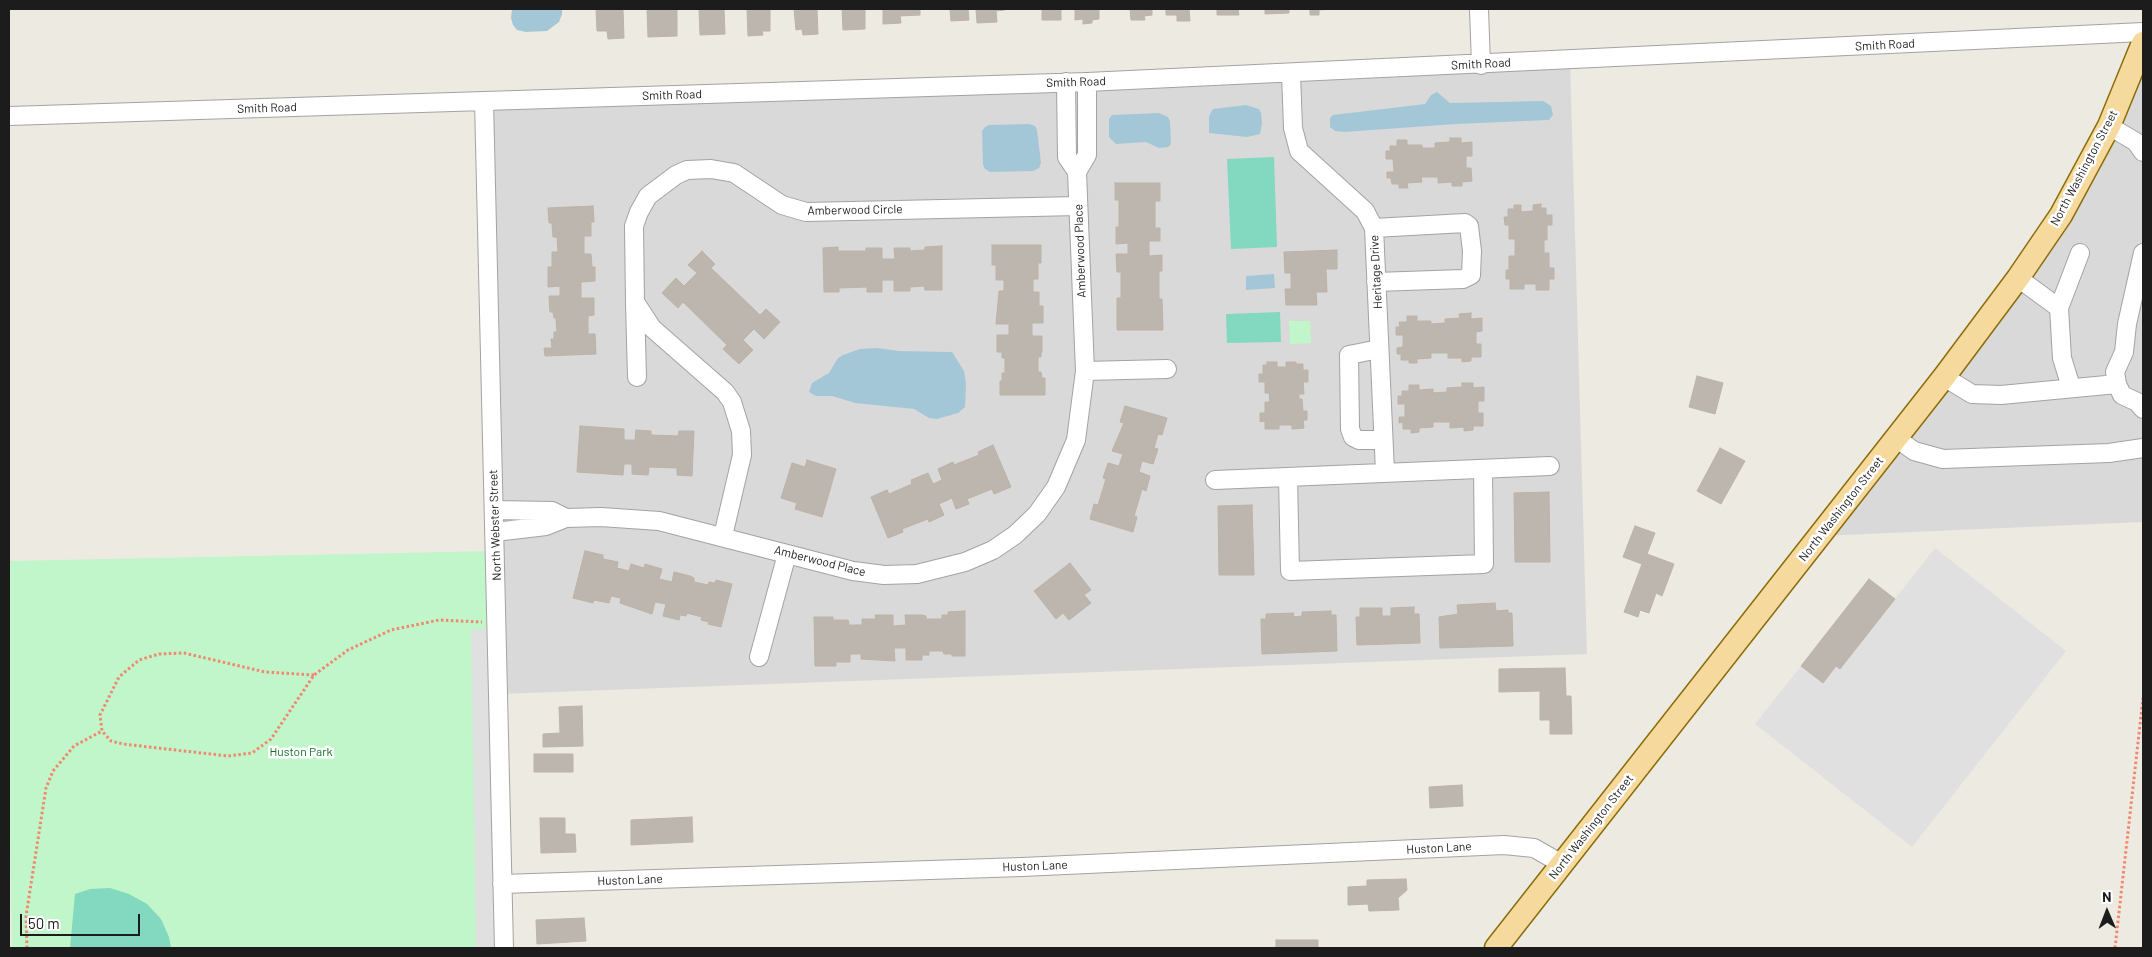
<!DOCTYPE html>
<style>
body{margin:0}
#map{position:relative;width:2152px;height:957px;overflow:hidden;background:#edeae2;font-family:Barlow,sans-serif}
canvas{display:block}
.frame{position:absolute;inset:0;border:10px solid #1c1c1c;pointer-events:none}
.north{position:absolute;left:2082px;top:887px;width:50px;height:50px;-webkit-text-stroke:4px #fff;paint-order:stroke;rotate:359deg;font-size:14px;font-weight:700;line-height:20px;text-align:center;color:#1c1c1c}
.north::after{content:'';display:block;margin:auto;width:18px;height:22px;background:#1c1c1c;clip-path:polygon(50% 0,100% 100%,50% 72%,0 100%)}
.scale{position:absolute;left:20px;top:914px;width:120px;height:22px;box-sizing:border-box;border:2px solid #1c1c1c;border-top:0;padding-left:6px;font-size:15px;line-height:18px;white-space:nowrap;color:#1c1c1c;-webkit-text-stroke:4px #fff;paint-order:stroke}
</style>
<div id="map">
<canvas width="2152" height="957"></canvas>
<div class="frame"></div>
<div class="north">N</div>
<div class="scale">50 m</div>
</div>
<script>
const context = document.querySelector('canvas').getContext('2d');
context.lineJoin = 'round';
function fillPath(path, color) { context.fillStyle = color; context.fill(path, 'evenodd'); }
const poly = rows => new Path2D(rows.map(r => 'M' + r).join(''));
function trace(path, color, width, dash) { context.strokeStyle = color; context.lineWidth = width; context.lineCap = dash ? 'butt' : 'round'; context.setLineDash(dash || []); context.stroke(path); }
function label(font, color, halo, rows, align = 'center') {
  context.font = font + ' Barlow,sans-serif'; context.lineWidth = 5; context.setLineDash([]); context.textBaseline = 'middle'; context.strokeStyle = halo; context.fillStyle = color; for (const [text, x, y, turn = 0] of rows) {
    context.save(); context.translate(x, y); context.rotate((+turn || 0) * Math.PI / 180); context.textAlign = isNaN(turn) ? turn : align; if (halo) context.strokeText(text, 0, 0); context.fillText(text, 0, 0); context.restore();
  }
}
fillPath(poly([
 [2143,43,2143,522,1819,536,2018,278],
 [1570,60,1587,654,499,694,484,101]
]), '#dad9d9');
fillPath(poly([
 [1289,321,1310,321,1311,343,1290,344],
 [496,551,504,948,12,948,9,778,9,561]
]), '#c0f6c9');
fillPath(poly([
 [1274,157,1277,247,1231,249,1227,159],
 [1280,312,1281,342,1227,343,1226,314],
 [110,888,129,894,147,904,161,919,169,937,171,948,70,948,75,894,90,889]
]), '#83d8c0');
fillPath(poly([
 [1935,548,2066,651,1912,847,1755,724,1801,666,1823,683,1836,666,1840,669],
 [491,629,497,948,476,948,471,630]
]), '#e0e0e0');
fillPath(poly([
 [512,9,562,9,562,14,559,22,547,31,526,32,517,30,513,25,511,18],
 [1437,92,1450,103,1543,101,1551,106,1553,115,1549,120,1456,124,1344,132,1335,131,1330,127,1330,118,1333,115,1425,104,1431,95],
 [1246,105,1259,109,1261,113,1262,123,1260,134,1247,137,1209,133,1209,116,1213,109],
 [1159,113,1168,117,1170,121,1171,144,1168,147,1159,148,1146,142,1116,144,1109,137,1109,119,1112,115],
 [1029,124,1035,126,1037,130,1041,163,1039,168,1033,171,990,172,985,169,983,165,982,131,985,127,989,125],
 [1274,274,1275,288,1246,290,1246,276],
 [877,348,899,351,952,352,964,371,966,384,965,407,958,413,937,419,929,418,914,409,855,403,832,396,816,396,809,392,812,383,829,373,838,358,843,355,860,349]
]), '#a4c7d8');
const building = poly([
 [596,9,623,9,624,38,608,39,607,31,597,31,596,9],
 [647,9,677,9,677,36,648,37,647,9],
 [699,9,724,9,725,34,700,35,699,9],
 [747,9,770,9,770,31,762,31,763,35,748,36,747,9],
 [794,9,817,9,818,34,803,35,802,29,796,30,794,9],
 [842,9,865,9,865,29,843,30,842,9],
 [883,9,920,9,920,15,900,16,901,23,883,24,883,9],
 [950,9,968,9,969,20,951,21,950,9],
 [976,9,1005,9,1005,10,996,11,997,22,977,23,976,9],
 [1042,9,1061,9,1061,20,1042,20,1042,9],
 [1075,9,1099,9,1099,19,1092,20,1092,23,1083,24,1083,19,1075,20,1075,9],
 [1130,9,1152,9,1152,15,1144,16,1145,20,1131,20,1130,9],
 [1166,9,1189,9,1190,21,1177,21,1177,15,1166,15,1166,9],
 [1217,9,1238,9,1239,15,1217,15,1217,9],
 [1265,9,1289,9,1289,13,1265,14,1265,9],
 [1310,9,1333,9,1319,10,1319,15,1310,15,1310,9],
 [1450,138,1461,138,1461,143,1472,142,1472,156,1466,156,1466,168,1471,168,1472,181,1462,182,1462,186,1452,186,1452,182,1438,183,1438,177,1421,177,1422,182,1407,183,1408,188,1399,188,1399,184,1392,184,1391,178,1387,178,1387,172,1394,172,1393,159,1386,159,1386,151,1390,151,1390,146,1397,146,1397,140,1407,140,1407,145,1422,145,1422,148,1435,148,1435,143,1450,142,1450,138],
 [1115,183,1160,183,1160,201,1155,201,1155,228,1160,228,1160,241,1149,241,1149,256,1162,255,1162,271,1159,271,1159,299,1162,299,1163,330,1117,330,1117,298,1121,298,1121,272,1117,272,1116,254,1128,254,1128,243,1116,244,1116,227,1119,227,1119,200,1115,200,1115,183],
 [1541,204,1541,208,1546,208,1546,215,1552,215,1552,225,1547,225,1547,240,1544,240,1544,253,1549,253,1549,268,1554,268,1554,279,1549,279,1549,290,1536,290,1536,284,1524,284,1524,289,1510,289,1510,279,1506,279,1506,270,1509,270,1509,256,1515,256,1515,239,1509,239,1509,225,1505,225,1504,217,1508,217,1508,209,1514,209,1514,205,1521,205,1521,212,1533,211,1533,205,1541,204],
 [593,206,594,222,591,222,591,236,584,236,584,254,591,254,592,267,595,267,595,281,581,282,581,298,594,298,594,315,588,316,588,334,595,334,596,354,545,356,544,348,552,348,551,339,554,339,554,332,557,332,556,318,554,318,553,312,550,312,549,296,560,296,560,286,548,287,548,267,552,267,552,252,558,252,557,237,553,237,552,223,549,223,548,208,593,206],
 [992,245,1041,245,1041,263,1038,263,1038,279,1033,279,1033,292,1039,292,1039,306,1043,306,1043,323,1032,323,1032,336,1042,336,1042,352,1041,352,1041,357,1038,357,1038,372,1041,372,1042,378,1045,378,1045,395,1000,395,1000,381,1002,381,1002,373,1005,373,1005,358,1002,358,1002,352,997,352,997,335,1009,335,1009,324,996,324,999,291,1004,291,1004,280,996,280,996,265,992,265,992,245],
 [942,246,942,290,925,290,924,286,910,287,910,291,894,291,894,280,882,280,882,292,867,292,867,287,839,288,839,292,824,292,823,248,838,247,838,251,866,251,866,248,882,248,882,259,895,259,894,248,910,248,910,251,925,250,925,247,942,246],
 [1337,250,1337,269,1326,269,1327,292,1316,292,1317,305,1286,305,1285,289,1291,289,1291,273,1285,273,1284,252,1337,250],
 [702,251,715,264,711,268,760,315,766,309,780,322,764,339,754,329,743,340,753,350,739,364,723,349,727,345,683,302,678,308,662,293,676,278,684,286,697,273,688,265,702,251],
 [1471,313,1471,319,1482,318,1482,331,1476,332,1476,344,1481,344,1481,357,1471,357,1471,361,1462,362,1462,358,1448,358,1448,353,1431,353,1431,358,1417,359,1417,363,1409,363,1409,360,1401,360,1401,354,1397,354,1397,348,1403,347,1403,335,1396,335,1396,327,1400,327,1399,322,1407,322,1407,316,1417,316,1417,321,1431,321,1431,324,1445,323,1445,319,1460,318,1459,314,1471,313],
 [1267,362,1277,362,1277,367,1286,367,1286,362,1296,362,1296,364,1303,364,1303,370,1308,370,1308,382,1303,382,1304,394,1299,394,1299,399,1302,399,1303,411,1307,411,1307,420,1303,420,1304,428,1292,429,1292,425,1279,425,1279,429,1265,429,1265,421,1260,422,1260,413,1265,413,1265,402,1270,402,1269,393,1265,393,1265,382,1259,382,1259,374,1263,374,1263,365,1267,365,1267,362],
 [1697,376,1723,383,1715,414,1689,407,1697,376],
 [1462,383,1473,383,1473,388,1484,387,1484,401,1478,401,1478,413,1483,413,1483,426,1473,426,1473,430,1464,431,1464,427,1450,428,1450,422,1433,422,1433,427,1419,428,1419,432,1411,433,1411,429,1403,429,1403,422,1399,423,1399,417,1405,417,1405,404,1398,404,1398,396,1402,396,1402,391,1409,391,1409,385,1419,385,1419,390,1433,389,1433,393,1447,392,1447,388,1462,387,1462,383],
 [1125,406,1167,418,1162,435,1158,434,1154,448,1158,449,1153,464,1142,461,1139,472,1150,476,1146,491,1142,489,1134,516,1137,517,1133,532,1090,519,1094,504,1098,505,1106,479,1103,478,1108,463,1119,466,1123,454,1112,451,1124,423,1120,422,1125,406],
 [580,426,624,429,624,440,635,440,636,430,651,431,651,435,678,436,679,431,694,431,692,476,677,475,677,468,649,467,648,475,632,474,632,464,624,464,623,475,577,472,580,426],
 [993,445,1011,487,994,494,992,489,967,499,969,504,956,509,952,498,939,504,944,515,929,522,928,519,902,529,903,532,888,538,871,497,887,490,889,494,912,484,911,480,928,473,933,484,942,480,938,469,953,462,954,465,979,455,978,452,993,445],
 [1720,448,1745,461,1721,504,1697,491,1720,448],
 [807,460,836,469,822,517,795,509,797,503,781,498,792,463,805,467,807,460],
 [1549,492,1550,562,1515,562,1514,493,1549,492],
 [1252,505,1254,575,1219,575,1218,506,1252,505],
 [1635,526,1655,533,1647,554,1674,564,1662,596,1656,593,1649,613,1640,610,1638,617,1624,612,1642,564,1623,557,1635,526],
 [585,551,603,555,603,559,618,562,617,568,629,571,631,564,644,568,645,564,662,569,659,579,672,582,674,572,690,576,694,578,694,582,708,585,709,582,715,583,716,580,732,584,721,627,708,624,709,622,701,620,702,617,687,613,686,616,680,615,679,620,663,616,666,604,655,602,652,614,620,603,621,598,611,596,609,603,594,600,593,603,573,598,585,551],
 [1070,563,1091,590,1084,595,1091,603,1069,620,1063,613,1056,619,1034,591,1070,563],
 [1869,579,1895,599,1840,669,1836,666,1823,683,1801,666,1869,579],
 [1495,603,1496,611,1508,610,1508,613,1512,613,1513,646,1440,648,1439,617,1458,614,1457,605,1495,603],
 [1414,607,1414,614,1419,614,1420,643,1357,645,1356,617,1360,617,1360,608,1382,608,1382,616,1391,616,1391,608,1414,607],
 [965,611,965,656,952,656,952,654,944,654,943,651,929,651,929,655,922,655,922,660,906,660,906,648,894,648,895,661,861,659,861,654,850,654,850,662,836,662,836,666,815,666,814,617,833,617,833,620,848,620,849,625,862,625,862,619,876,619,875,615,893,615,893,626,906,625,905,615,922,615,926,616,926,619,942,619,942,615,948,615,948,612,965,611],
 [1331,611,1331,615,1336,615,1337,651,1262,654,1261,619,1266,619,1266,614,1294,613,1293,617,1302,616,1302,612,1331,611],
 [1565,668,1566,696,1571,696,1572,734,1550,734,1550,720,1540,720,1540,691,1499,692,1499,669,1565,668],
 [582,706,583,746,543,747,543,734,560,733,559,707,582,706],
 [534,754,573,754,573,772,534,772,534,754],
 [1462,785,1463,806,1430,808,1429,787,1462,785],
 [692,817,693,842,631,845,631,820,692,817],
 [540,818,565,818,565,834,575,834,576,852,541,853,540,818],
 [1406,879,1407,890,1398,898,1399,910,1369,911,1368,904,1348,905,1348,887,1367,886,1367,880,1406,879],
 [584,918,586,941,537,944,536,920,584,918],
 [1276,940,1318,940,1318,948,1325,948,1276,948,1276,940]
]);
fillPath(building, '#bdb6af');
trace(building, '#bdb2a5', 1);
const minor = poly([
 [1479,9,1481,65],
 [1291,73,1293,128,1299,151,1365,211,1374,228,1385,472],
 [1066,82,1067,157,1077,172],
 [484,101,504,948],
 [9,116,1087,82,2143,32],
 [2109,126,2136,142,2143,152],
 [1374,228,1465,223,1469,226,1472,251,1471,275,1463,279,1376,282],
 [2143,253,2127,324,2124,352,2115,372,2117,384,2122,395,2137,402,2143,409],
 [2018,278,2059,308],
 [635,303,637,377],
 [1379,349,1349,355,1350,429,1353,437,1359,440,1383,440],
 [1085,371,1167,369],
 [1944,377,1972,394,2001,395,2117,384],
 [2071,387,2062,358,2059,308,2080,253],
 [1896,438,1914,451,1943,459,2109,453,2143,448],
 [1288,477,1290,571,1484,564,1483,469],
 [1215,480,1550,466],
 [494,510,552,511,566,518],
 [495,532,546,526,566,518,601,517,659,521,853,571,884,575,917,574,965,562,993,550,1015,535,1037,514,1056,487,1076,440,1085,371,1077,172,1087,155,1087,82],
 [723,536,742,455,741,431,732,402,725,392,652,328,635,302,634,226,639,212,648,196,676,175,687,170,711,169,734,173,782,205,806,212,1078,206],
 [759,657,787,554],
 [502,884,1022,867,1504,845,1534,848,1562,864]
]);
const major = poly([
 [1496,948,1944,377,2018,278,2061,215,2109,126,2143,43]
]);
trace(minor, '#a3a3a3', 20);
trace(major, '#8b6d08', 25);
trace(poly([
 [314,675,265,672,184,653,159,654,139,660,119,677,100,715,102,731,111,741,123,744,228,756,252,753,271,739,314,675,348,650,391,630,439,620,482,622],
 [27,948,26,916,46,788,53,771,74,746,102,731],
 [2115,948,2143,698]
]), '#f1886e', 3, [2.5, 2.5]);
trace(minor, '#fff', 18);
trace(major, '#f6d99d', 22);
label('12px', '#1c1c1c', '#fff', [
 ["Smith Road",1885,45,-3],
 ["Smith Road",1481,64,-3],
 ["Smith Road",1076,82,-2],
 ["Smith Road",672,95,-2],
 ["Smith Road",267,108,-2],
 ["North Washington Street",2084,168,-62],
 ["Amberwood Circle",855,210,-1],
 ["Amberwood Place",1080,251,-92],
 ["Heritage Drive",1376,272,-93],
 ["North Washington Street",1841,509,-52],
 ["North Webster Street",495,525,-92],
 ["Amberwood Place",820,561,14],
 ["North Washington Street",1591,827,-52],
 ["Huston Lane",1439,848,-3],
 ["Huston Lane",1035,866,-2],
 ["Huston Lane",630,880,-2]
]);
label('12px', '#117223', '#fff', [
 ["Huston Park",301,752]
]);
</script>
